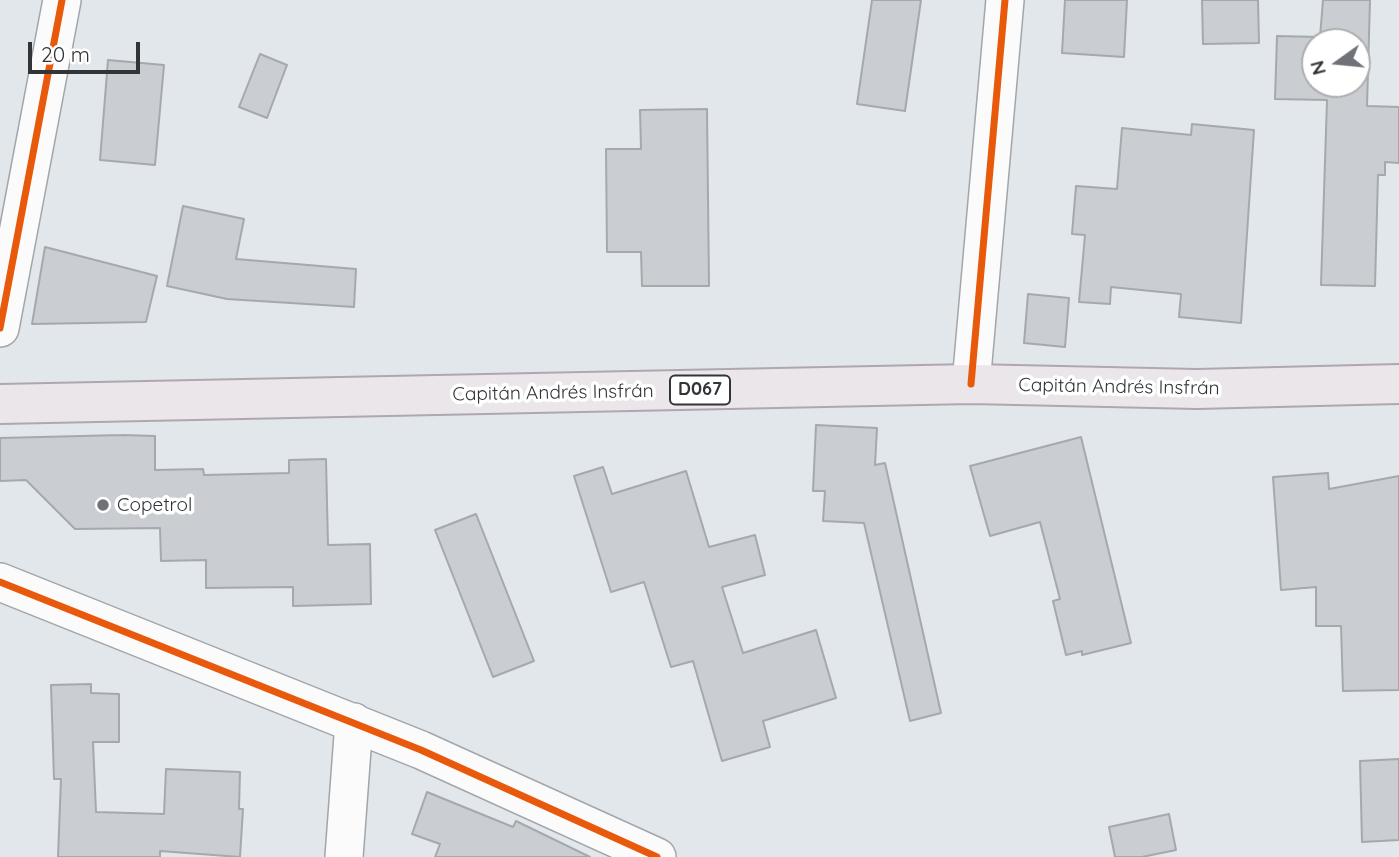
<!DOCTYPE html>
<meta charset="utf-8">
<style>
body{margin:0}
#map{position:relative;width:1399px;height:857px;overflow:hidden;background:#e2e7ec;font-family:Quicksand,sans-serif}
canvas{display:block}
.north{position:absolute;left:1301px;top:28px;width:70px;height:70px;box-sizing:border-box;background:#fff;border:2px solid #adaeaf;border-radius:50%;rotate:255deg;font-size:19px;font-weight:700;line-height:28px;text-align:center;color:#313538}
.north::after{content:'';display:block;margin:auto;width:24px;height:32px;background:#6f7377;clip-path:polygon(50% 0,100% 100%,50% 72%,0 100%)}
.scale{position:absolute;left:28px;top:42px;width:112px;height:32px;box-sizing:border-box;border:4px solid #313538;border-top:0;padding-left:9px;font-size:21px;line-height:24px;white-space:nowrap;color:#313538;-webkit-text-stroke:5px #fff;paint-order:stroke}
</style>
<div id="map">
<canvas width="1399" height="857"></canvas>
<div class="north">N</div>
<div class="scale">20 m</div>
</div>
<script>
const context = document.querySelector('canvas').getContext('2d');
context.lineJoin = 'round';
function fillPath(path, color) { context.fillStyle = color; context.fill(path, 'evenodd'); }
const poly = rows => new Path2D(rows.map(r => 'M' + r).join(''));
function trace(path, color, width, dash) { context.strokeStyle = color; context.lineWidth = width; context.lineCap = dash ? 'butt' : 'round'; context.setLineDash(dash || []); context.stroke(path); }
function label(font, color, halo, rows, align = 'center') {
  context.font = font + ' Quicksand,sans-serif'; context.lineWidth = 7; context.setLineDash([]); context.textBaseline = 'middle'; context.strokeStyle = halo; context.fillStyle = color; for (const [text, x, y, turn = 0] of rows) {
    context.save(); context.translate(x, y); context.rotate((+turn || 0) * Math.PI / 180); context.textAlign = isNaN(turn) ? turn : align; if (halo) context.strokeText(text, 0, 0); context.fillText(text, 0, 0); context.restore();
  }
}
const building = poly([
 [872,0,921,0,905,111,857,104,872,0],
 [1065,0,1127,0,1124,57,1062,53,1065,0],
 [1202,0,1258,0,1259,43,1203,44,1202,0],
 [1323,0,1370,0,1367,106,1399,107,1399,163,1385,162,1385,175,1378,175,1375,286,1321,285,1327,100,1275,99,1277,36,1320,37,1323,0],
 [1315,42,1357,42,1357,84,1315,84,1315,42],
 [260,54,287,65,267,118,239,107,260,54],
 [108,60,164,65,155,165,100,160,108,60],
 [707,109,709,286,642,286,641,252,607,252,606,149,641,149,640,110,707,109],
 [1192,124,1254,130,1241,323,1179,317,1181,294,1111,287,1110,304,1079,302,1085,235,1072,234,1076,186,1117,189,1122,128,1191,135,1192,124],
 [183,206,244,219,236,259,356,269,354,307,227,299,167,286,183,206],
 [45,247,157,276,146,322,32,324,45,247],
 [1028,294,1069,298,1065,347,1024,343,1028,294],
 [816,425,877,428,875,465,885,463,941,713,910,721,864,523,823,521,825,491,813,491,816,425],
 [122,435,155,436,155,470,203,469,204,475,289,473,289,460,326,459,328,545,370,544,371,604,293,606,293,587,206,588,206,560,161,561,160,528,75,529,26,480,0,481,0,438,122,435],
 [1081,437,1131,643,1082,655,1082,651,1066,655,1053,601,1060,599,1040,522,990,536,970,466,1081,437],
 [603,467,612,494,686,471,709,547,755,535,765,575,722,587,743,653,816,630,836,698,763,721,770,747,722,761,693,661,671,667,644,582,611,592,574,476,603,467],
 [1328,473,1329,489,1399,476,1399,690,1343,691,1341,626,1316,626,1316,587,1281,590,1273,477,1328,473],
 [476,514,534,661,493,677,435,530,476,514],
 [91,684,91,693,119,694,119,742,93,742,96,812,164,814,166,769,240,772,239,809,243,809,240,857,160,851,160,857,58,857,61,779,54,779,51,685,91,684],
 [1399,759,1399,840,1362,842,1360,761,1399,759],
 [427,792,513,827,516,821,590,857,435,857,440,844,412,834,427,792],
 [1169,814,1176,850,1142,857,1115,857,1109,827,1169,814]
]);
fillPath(building, '#cacdd1');
trace(building, '#a5a9ac', 2);
const minor = poly([
 [0,328,62,0],
 [971,384,1005,0],
 [0,582,421,750,657,857],
 [344,857,354,722]
]);
const major = poly([
 [0,404,971,384,1197,389,1399,384]
]);
trace(minor, '#a2a6a9', 40);
trace(major, '#afa7b0', 42);
trace(minor, '#fbfbfc', 37);
trace(major, '#eae6e9', 38);
trace(poly([
 [0,328,62,0],
 [971,384,1005,0],
 [0,582,421,750,657,857]
]), '#e8590c', 7);
for (const [x, y, r, color] of [
 [103,505,7,"#6f7377"]
]) { const dot = new Path2D(); dot.arc(x, y, r, 0, 2 * Math.PI); context.fillStyle = color; context.fill(dot); trace(dot, '#fff', 2.5); }
for (const [x, y, w] of [
 [700,390,60]
]) { const box = new Path2D(); box.roundRect(x - w / 2, y - 14.5, w, 29, 5); context.fillStyle = '#fff'; context.fill(box); trace(box, '#313538', 2); }
label('bold 18px', '#313538', null, [
 ["D067",700,390]
]);
label('19px', '#313538', '#fff', [
 ["Capitán Andrés Insfrán",1119,387,1],
 ["Capitán Andrés Insfrán",553,393,-1]
]);
label('19px', '#313538', '#fff', [
 ["Copetrol",117,505]
], 'left');
</script>
